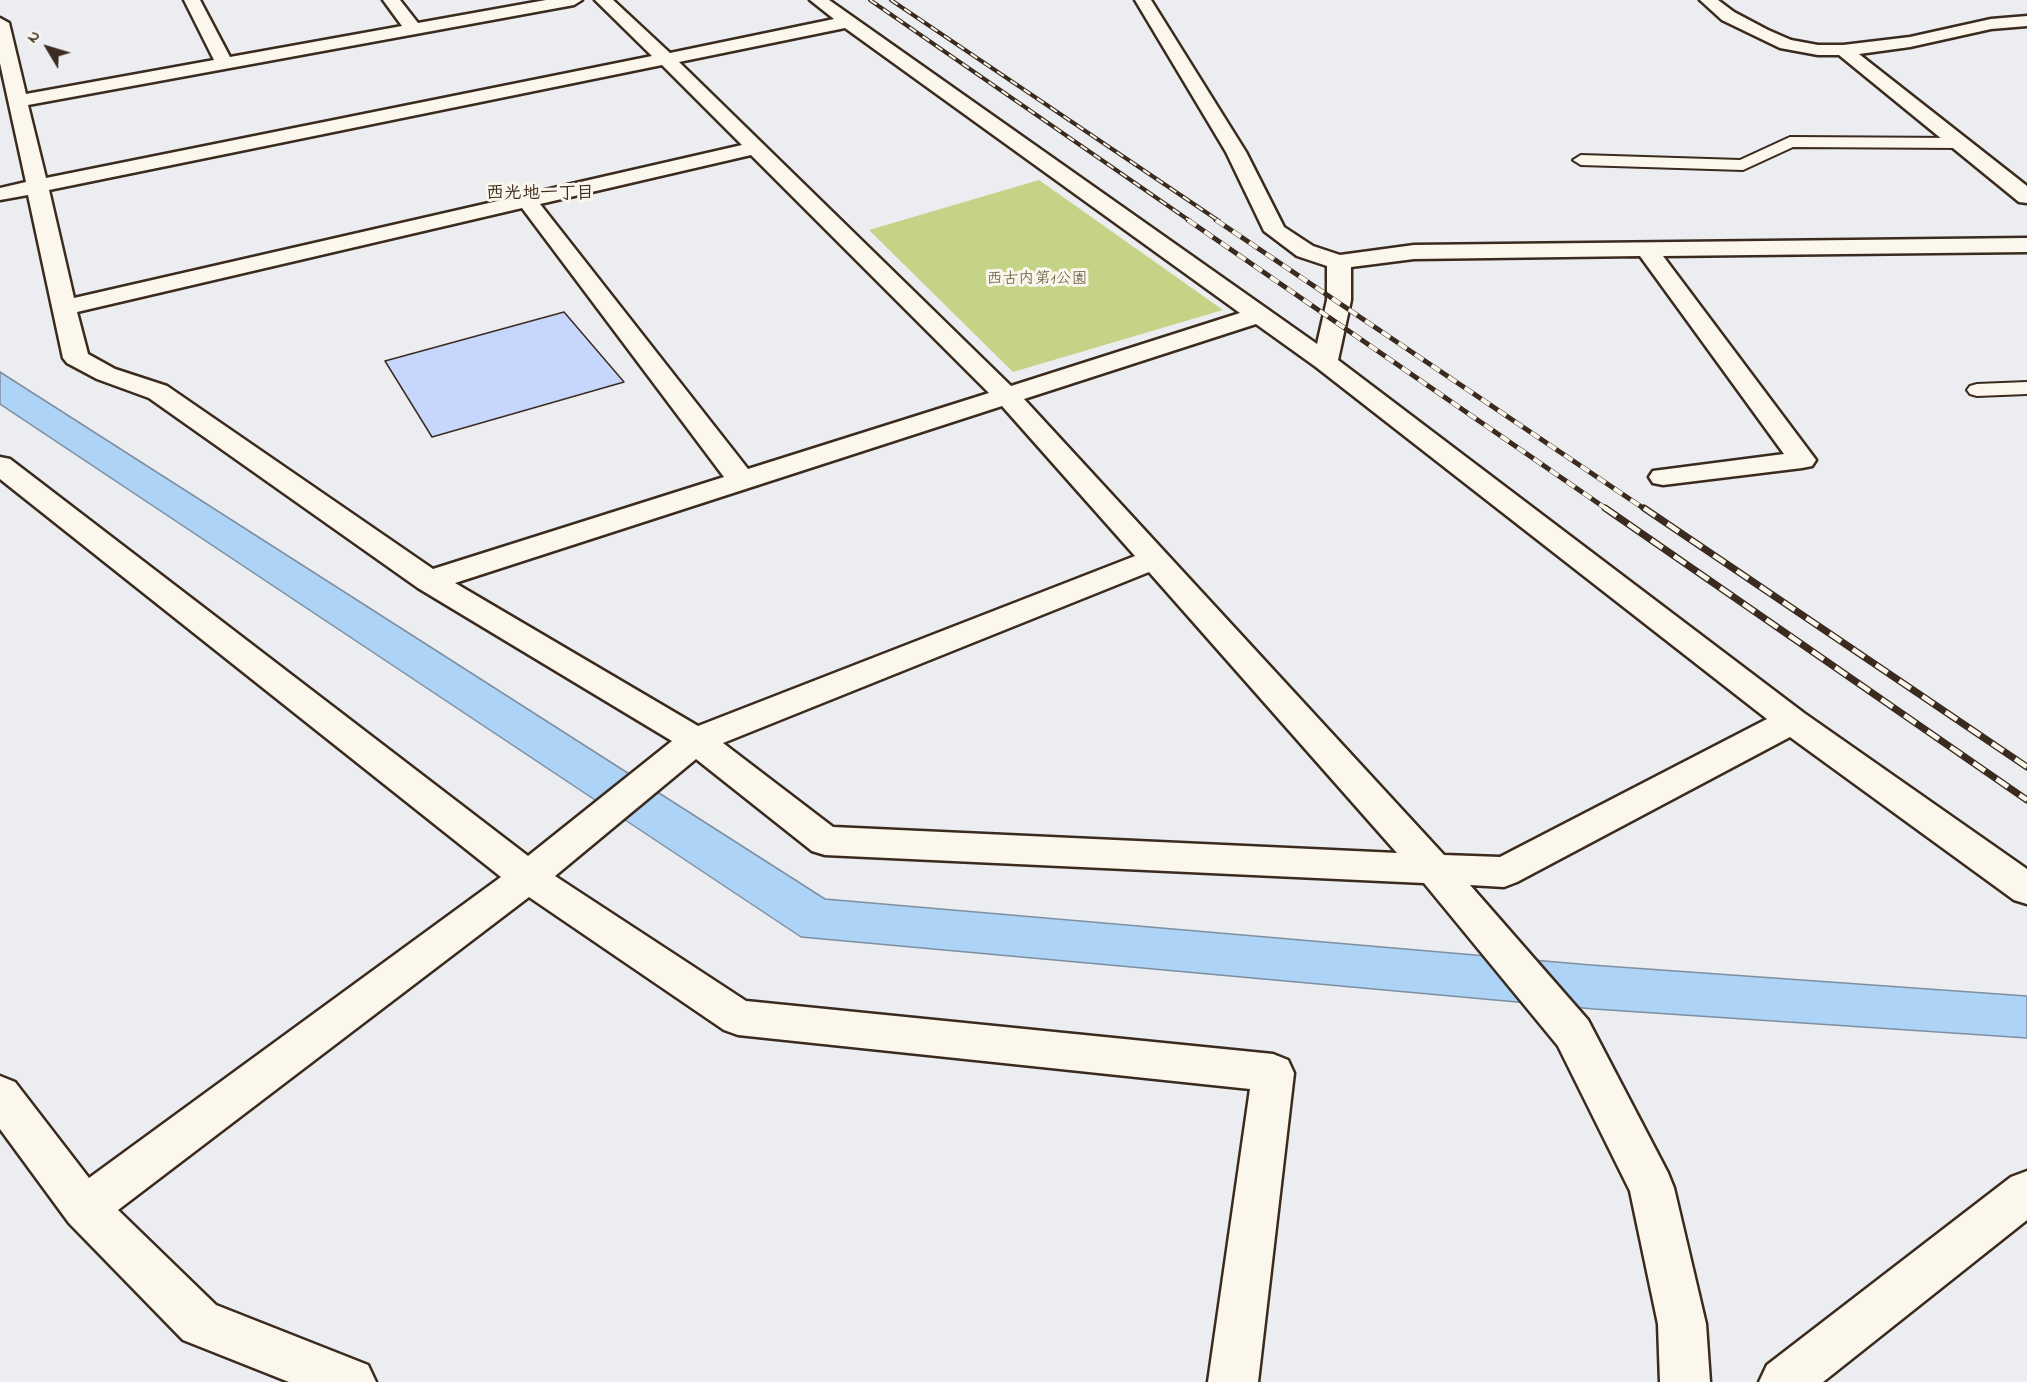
<!DOCTYPE html>
<meta charset="utf-8">
<style>
body{margin:0}
#map{position:relative;width:2027px;height:1382px;overflow:hidden;background:#ebedf1;font-family:"Indie Flower",sans-serif}
canvas{display:block}
.north{position:absolute;left:18px;top:18px;width:60px;height:60px;-webkit-text-stroke:4px #fbf7ec;paint-order:stroke;rotate:308deg;font-size:16px;font-weight:700;line-height:24px;text-align:center;color:#3b2a1e}
.north::after{content:'';display:block;margin:auto;width:21px;height:27px;background:#3b2a1e;clip-path:polygon(50% 0,100% 100%,50% 72%,0 100%)}
</style>
<div id="map">
<canvas width="2027" height="1382"></canvas>
<div class="north">N</div>
</div>
<script>
const context = document.querySelector('canvas').getContext('2d');
context.lineJoin = 'round';
function fillPath(path, color) { context.fillStyle = color; context.fill(path, 'evenodd'); }
const poly = rows => new Path2D(rows.map(r => 'M' + r).join(''));
function trace(path, color, width, dash) { context.strokeStyle = color; context.lineWidth = width; context.lineCap = dash ? 'butt' : 'round'; context.setLineDash(dash || []); context.stroke(path); }
function label(font, color, halo, rows, align = 'center') {
  context.font = font + ' "Indie Flower","Klee One",sans-serif'; context.lineWidth = 6; context.setLineDash([]); context.textBaseline = 'middle'; context.strokeStyle = halo; context.fillStyle = color; for (const [text, x, y, turn = 0] of rows) {
    context.save(); context.translate(x, y); context.rotate((+turn || 0) * Math.PI / 180); context.textAlign = isNaN(turn) ? turn : align; if (halo) context.strokeText(text, 0, 0); context.fillText(text, 0, 0); context.restore();
  }
}
fillPath(poly([
 [1039,180,1223,310,1013,372,869,230]
]), '#c5d387');
const water = poly([
 [0,372,825,899,1591,965,2027,996,2027,1038,1594,1009,801,937,0,404,0,372]
]);
fillPath(water, '#add3f6');
trace(water, '#7f8fa0', 1.5);
const building = poly([
 [564,312,624,382,432,437,385,361,564,312]
]);
fillPath(building, '#c7d6fd');
trace(building, '#3b2a1e', 1.5);
const lane = poly([
 [1790,137,1959,138,1967,143,1959,148,1793,147,1743,170,1581,165,1573,160,1581,155,1740,160,1790,137],
 [2027,382,2027,394,1977,396,1970,394,1967,390,1970,386,1977,384,2027,382]
]);
const street = poly([
 [184,0,200,0,230,57,402,26,383,0,400,0,418,23,546,0,582,0,574,5,28,105,46,178,652,56,595,0,613,0,670,53,834,19,810,0,829,0,1317,344,1327,300,1327,266,1297,256,1264,231,1226,152,1135,0,1151,0,1246,152,1284,227,1313,246,1340,255,1414,245,2027,238,2027,252,1663,256,1816,460,1812,466,1802,468,1663,485,1653,483,1649,477,1653,471,1784,454,1640,256,1414,259,1351,267,1351,300,1338,360,1804,713,2027,869,2027,904,2014,900,1790,737,1517,882,1504,887,1470,885,1588,1020,1668,1173,1674,1188,1706,1324,1710,1382,1660,1382,1658,1324,1630,1191,1558,1046,1424,883,825,855,812,851,696,759,555,876,746,1001,1273,1054,1288,1060,1294,1073,1258,1382,1208,1382,1250,1089,738,1035,724,1030,529,897,118,1210,216,1305,368,1365,376,1382,289,1382,183,1340,69,1223,0,1129,0,1076,15,1082,89,1178,501,877,0,479,0,457,10,459,528,856,672,741,418,588,149,398,97,379,67,363,63,358,28,195,0,200,0,188,26,182,0,63,0,18,9,23,26,94,214,60,184,0],
 [845,28,1240,313,1011,386,679,62,845,28],
 [662,65,742,145,74,298,49,190,662,65],
 [751,155,989,393,748,469,540,204,751,155],
 [522,208,724,477,433,569,167,386,115,369,88,354,77,312,522,208],
 [1256,324,1316,367,1767,719,1500,857,1444,855,1024,399,1256,324],
 [1002,406,1135,556,698,726,455,583,1002,406],
 [1149,572,1397,853,833,827,723,743,1149,572],
 [1700,0,1718,0,1734,12,1768,30,1791,40,1818,45,1843,45,1910,37,1991,19,2027,16,2027,26,1991,29,1910,47,1859,54,2027,186,2027,203,2019,202,1839,55,1818,55,1780,48,1722,20,1700,0],
 [2027,1171,2027,1220,1823,1382,1759,1382,1767,1365,2011,1177,2027,1171]
]);
trace(lane, '#3b2a1e', 4);
trace(street, '#3b2a1e', 5);
fillPath(lane, '#fbf7ec');
fillPath(street, '#fbf7ec');
const railFar2 = poly([
 [870,0,1190,221],
 [891,0,1219,221]
]);
const railFar1 = poly([
 [1188,220,1608,510],
 [1216,220,1646,510]
]);
const rail = poly([
 [1605,508,2027,800],
 [1644,508,2027,767]
]);
trace(railFar2, '#3b2a1e', 4);
trace(railFar1, '#3b2a1e', 5);
trace(rail, '#3b2a1e', 7);
trace(railFar2, '#fbf7ec', 2, [8]);
trace(railFar1, '#fbf7ec', 4, [10]);
trace(rail, '#fbf7ec', 4.5, [14]);
label('16px', '#5e5438', '#fbf7ec', [
 ["西古内第1公園",1037,280]
]);
label('bold 18px', '#3b2a1e', '#fbf7ec', [
 ["西光地一丁目",540,195]
]);
</script>
